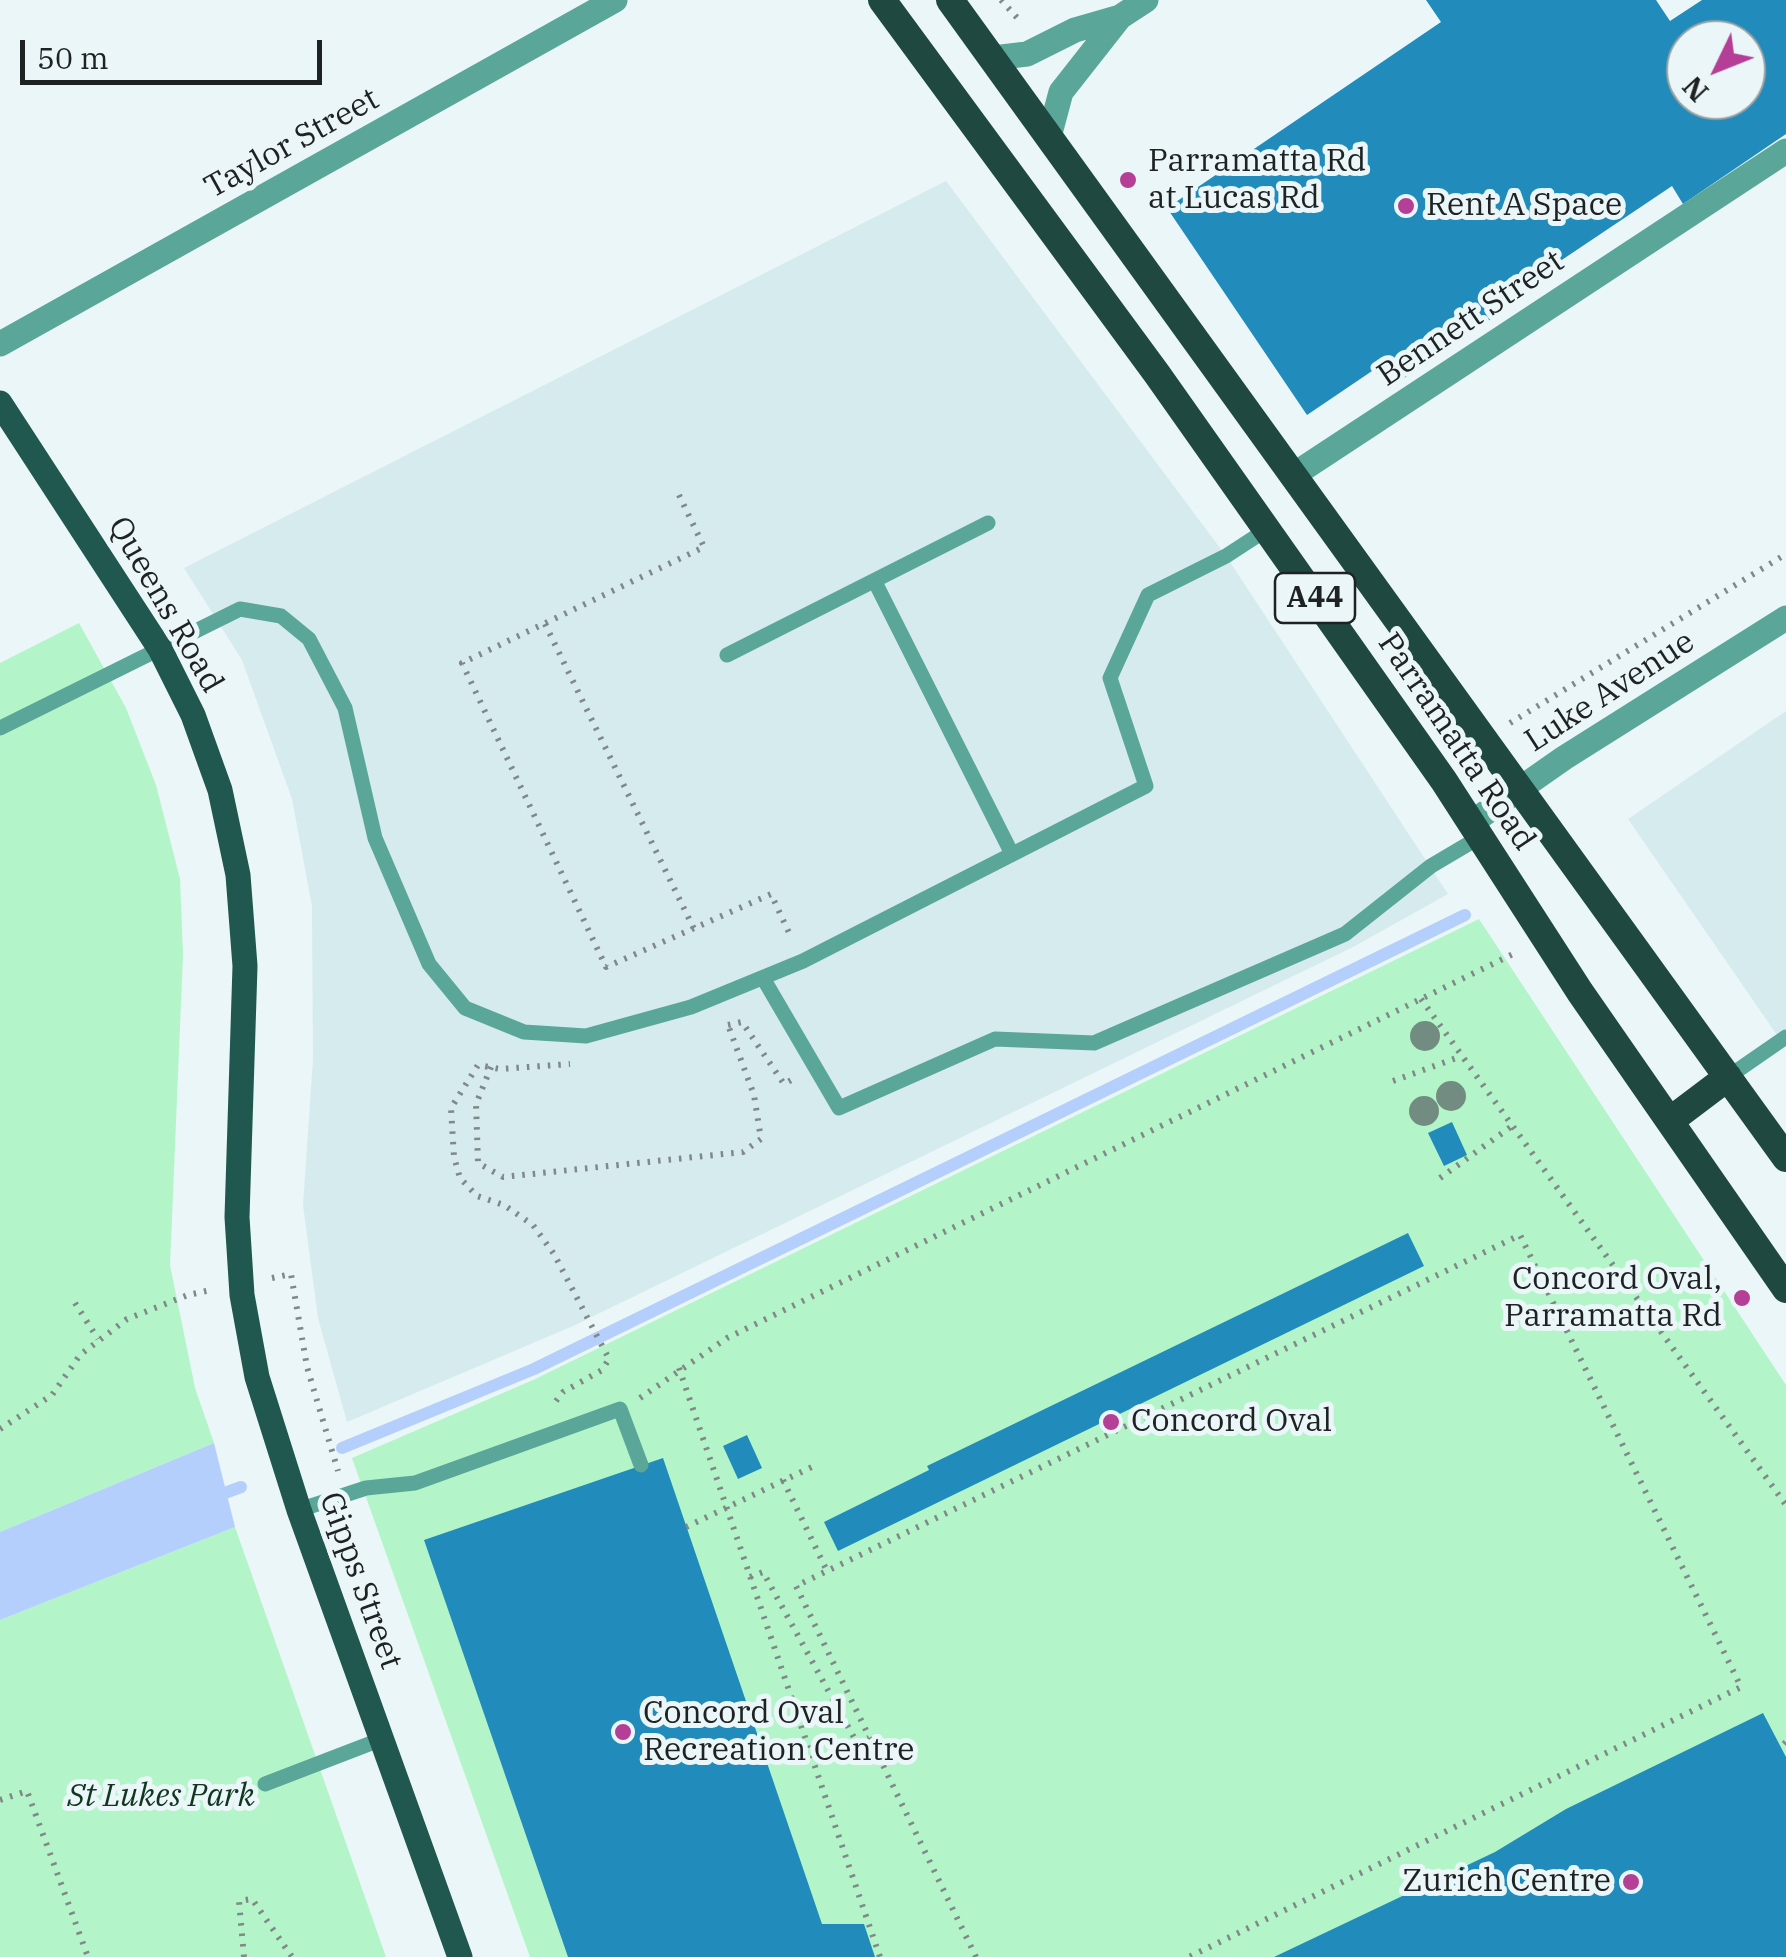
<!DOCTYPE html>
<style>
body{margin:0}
#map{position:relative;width:1786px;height:1957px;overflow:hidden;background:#eaf6f8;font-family:"IBM Plex Serif",serif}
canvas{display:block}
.north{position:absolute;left:1666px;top:20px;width:100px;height:100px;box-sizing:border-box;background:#eaf6f8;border:2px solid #98a1a3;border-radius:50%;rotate:227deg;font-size:28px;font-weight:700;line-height:40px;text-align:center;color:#1e2223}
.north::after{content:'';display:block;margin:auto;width:35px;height:45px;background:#b53f96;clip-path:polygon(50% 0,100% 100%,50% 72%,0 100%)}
.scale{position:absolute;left:20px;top:40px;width:302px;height:45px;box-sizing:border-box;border:5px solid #1e2223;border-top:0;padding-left:12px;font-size:30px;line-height:35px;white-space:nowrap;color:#1e2223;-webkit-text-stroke:8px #eaf6f8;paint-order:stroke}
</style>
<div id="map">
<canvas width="1786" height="1957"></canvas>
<div class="north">N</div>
<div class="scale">50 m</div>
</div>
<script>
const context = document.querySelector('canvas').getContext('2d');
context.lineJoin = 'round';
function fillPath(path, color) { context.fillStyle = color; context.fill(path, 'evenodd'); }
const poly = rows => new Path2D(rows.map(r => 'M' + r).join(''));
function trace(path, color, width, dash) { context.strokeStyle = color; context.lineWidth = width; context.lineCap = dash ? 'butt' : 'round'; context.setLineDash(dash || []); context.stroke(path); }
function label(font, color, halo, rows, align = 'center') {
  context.font = font + ' "IBM Plex Serif",serif'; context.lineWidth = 10; context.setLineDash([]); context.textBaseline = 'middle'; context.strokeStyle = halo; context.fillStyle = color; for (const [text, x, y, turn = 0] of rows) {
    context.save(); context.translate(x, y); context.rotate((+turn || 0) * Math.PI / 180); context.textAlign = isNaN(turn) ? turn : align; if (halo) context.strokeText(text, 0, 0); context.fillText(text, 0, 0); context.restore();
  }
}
fillPath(poly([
 [946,181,1226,556,1448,894,1353,947,573,1326,347,1422,318,1318,303,1205,313,1059,312,906,292,799,242,660,184,568],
 [1786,711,1786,1048,1628,819]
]), '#d6ebee');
fillPath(poly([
 [79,623,126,708,156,785,180,879,183,955,170,1265,195,1388,214,1443,0,1532,0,663],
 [1479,919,1786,1385,1786,1957,530,1957,352,1458,533,1380],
 [235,1527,386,1957,0,1957,0,1620]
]), '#b3f5c8');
fillPath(poly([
 [214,1443,235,1527,0,1620,0,1532]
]), '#b4cffc');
trace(poly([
 [342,1448,534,1369,1465,915],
 [211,1498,241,1487]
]), '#b4cffc', 12);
fillPath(poly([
 [1426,0,1656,0,1670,21,1702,0,1786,0,1786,134,1683,204,1672,186,1523,286,1528,294,1394,385,1372,371,1307,415,1167,208,1441,22],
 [1686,40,1746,40,1746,100,1686,100],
 [1452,1122,1467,1155,1444,1166,1428,1133],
 [1408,1233,1424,1266,838,1551,824,1522,929,1470,927,1466],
 [747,1435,762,1468,738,1479,723,1446],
 [663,1458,822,1924,864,1924,875,1957,568,1957,424,1540],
 [1763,1713,1786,1757,1786,1957,1274,1957,1495,1852,1566,1809]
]), '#218bbb');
trace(poly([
 [1001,0,1020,21],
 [679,495,704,547,462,663,606,967,771,894,791,937],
 [545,624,694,929],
 [1510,723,1786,554],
 [1421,999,1786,1505],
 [728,1025,742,1022,784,1084,795,1078],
 [491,1067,476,1104,478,1163,503,1177,743,1152,761,1139,754,1095,728,1025],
 [1393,1081,1462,1056],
 [1440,1178,1512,1126],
 [272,1278,291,1274,307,1367,338,1471],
 [75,1303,98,1339],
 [679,1368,880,1957],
 [640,1398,727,1338,1515,953],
 [556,1401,563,1392,602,1370,609,1359,554,1254,533,1225,504,1205,477,1196,460,1178,454,1157,451,1108,478,1065,500,1069,570,1064],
 [0,1429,52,1395,80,1355,127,1319,188,1295,211,1290],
 [783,1480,827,1571],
 [686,1527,816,1465],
 [750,1577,763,1572,857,1743,869,1738],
 [1784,1744,1786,1742],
 [0,1800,27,1791,88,1957],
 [244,1957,239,1901,252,1899,292,1957],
 [976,1957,796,1586,1520,1235,1741,1687,1189,1957]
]), '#808889', 6, [2.5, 8]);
trace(poly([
 [875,582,1012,854],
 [727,655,988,523],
 [0,728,240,609,281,616,309,639,345,708,375,838,429,964,465,1008,524,1032,586,1036,691,1007,803,961,1146,786,1110,678,1148,595,1226,556,1266,530],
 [763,978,839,1108,995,1039,1094,1043,1345,934,1431,866,1480,837],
 [1728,1077,1786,1037],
 [299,1510,366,1488,415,1483,620,1409,641,1465],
 [265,1784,382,1739]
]), '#5aa79a', 15);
trace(poly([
 [993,58,1027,54,1075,30,1120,17,1146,0],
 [1049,137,1061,92,1120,17],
 [0,344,615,0],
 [1292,476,1786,151],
 [1471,823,1564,758,1786,618]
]), '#5aa79a', 25);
trace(poly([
 [0,403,160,649,193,715,220,790,238,875,245,966,237,1217,242,1295,257,1377,299,1510,460,1957]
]), '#20574e', 25);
trace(poly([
 [882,0,1157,374,1444,781,1580,992,1786,1289],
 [950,0,1786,1158],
 [1671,1120,1728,1077]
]), '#1f4841', 28);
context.fillStyle = '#738c81';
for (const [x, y] of [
 [1425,1036],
 [1451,1096],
 [1424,1111]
]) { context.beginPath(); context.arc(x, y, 15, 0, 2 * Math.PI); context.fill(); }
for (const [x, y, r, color] of [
 [1128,180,10,"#b53f96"],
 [1406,206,10,"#b53f96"],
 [1742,1298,10,"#b53f96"],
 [1111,1422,10,"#b53f96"],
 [623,1732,10,"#b53f96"],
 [1631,1882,10,"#b53f96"]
]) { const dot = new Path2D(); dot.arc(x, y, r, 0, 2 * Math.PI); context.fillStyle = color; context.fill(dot); trace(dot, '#eaf6f8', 4); }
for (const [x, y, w] of [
 [1315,598,80]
]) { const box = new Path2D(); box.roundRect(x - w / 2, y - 25, w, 50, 8); context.fillStyle = '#eaf6f8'; context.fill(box); trace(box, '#1e2223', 2.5); }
label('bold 30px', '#1e2223', null, [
 ["A44",1315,598]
]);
label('32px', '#1e2223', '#eaf6f8', [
 ["Taylor Street",292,144,-29],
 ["Bennett Street",1471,319,-34],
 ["Queens Road",165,605,60],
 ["Luke Avenue",1610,692,-33],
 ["Parramatta Road",1456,742,56],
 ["Gipps Street",360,1581,70]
]);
label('32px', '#1e2223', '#eaf6f8', [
 ["Parramatta Rd",1148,162],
 ["at Lucas Rd",1148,199],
 ["Rent A Space",1426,206],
 ["Concord Oval,",1722,1280,"right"],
 ["Parramatta Rd",1722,1317,"right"],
 ["Concord Oval",1131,1422],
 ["Concord Oval",643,1714],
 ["Recreation Centre",643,1751],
 ["Zurich Centre",1611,1882,"right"]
], 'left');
label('italic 32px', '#113620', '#eaf6f8', [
 ["St Lukes Park",161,1797]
]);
</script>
